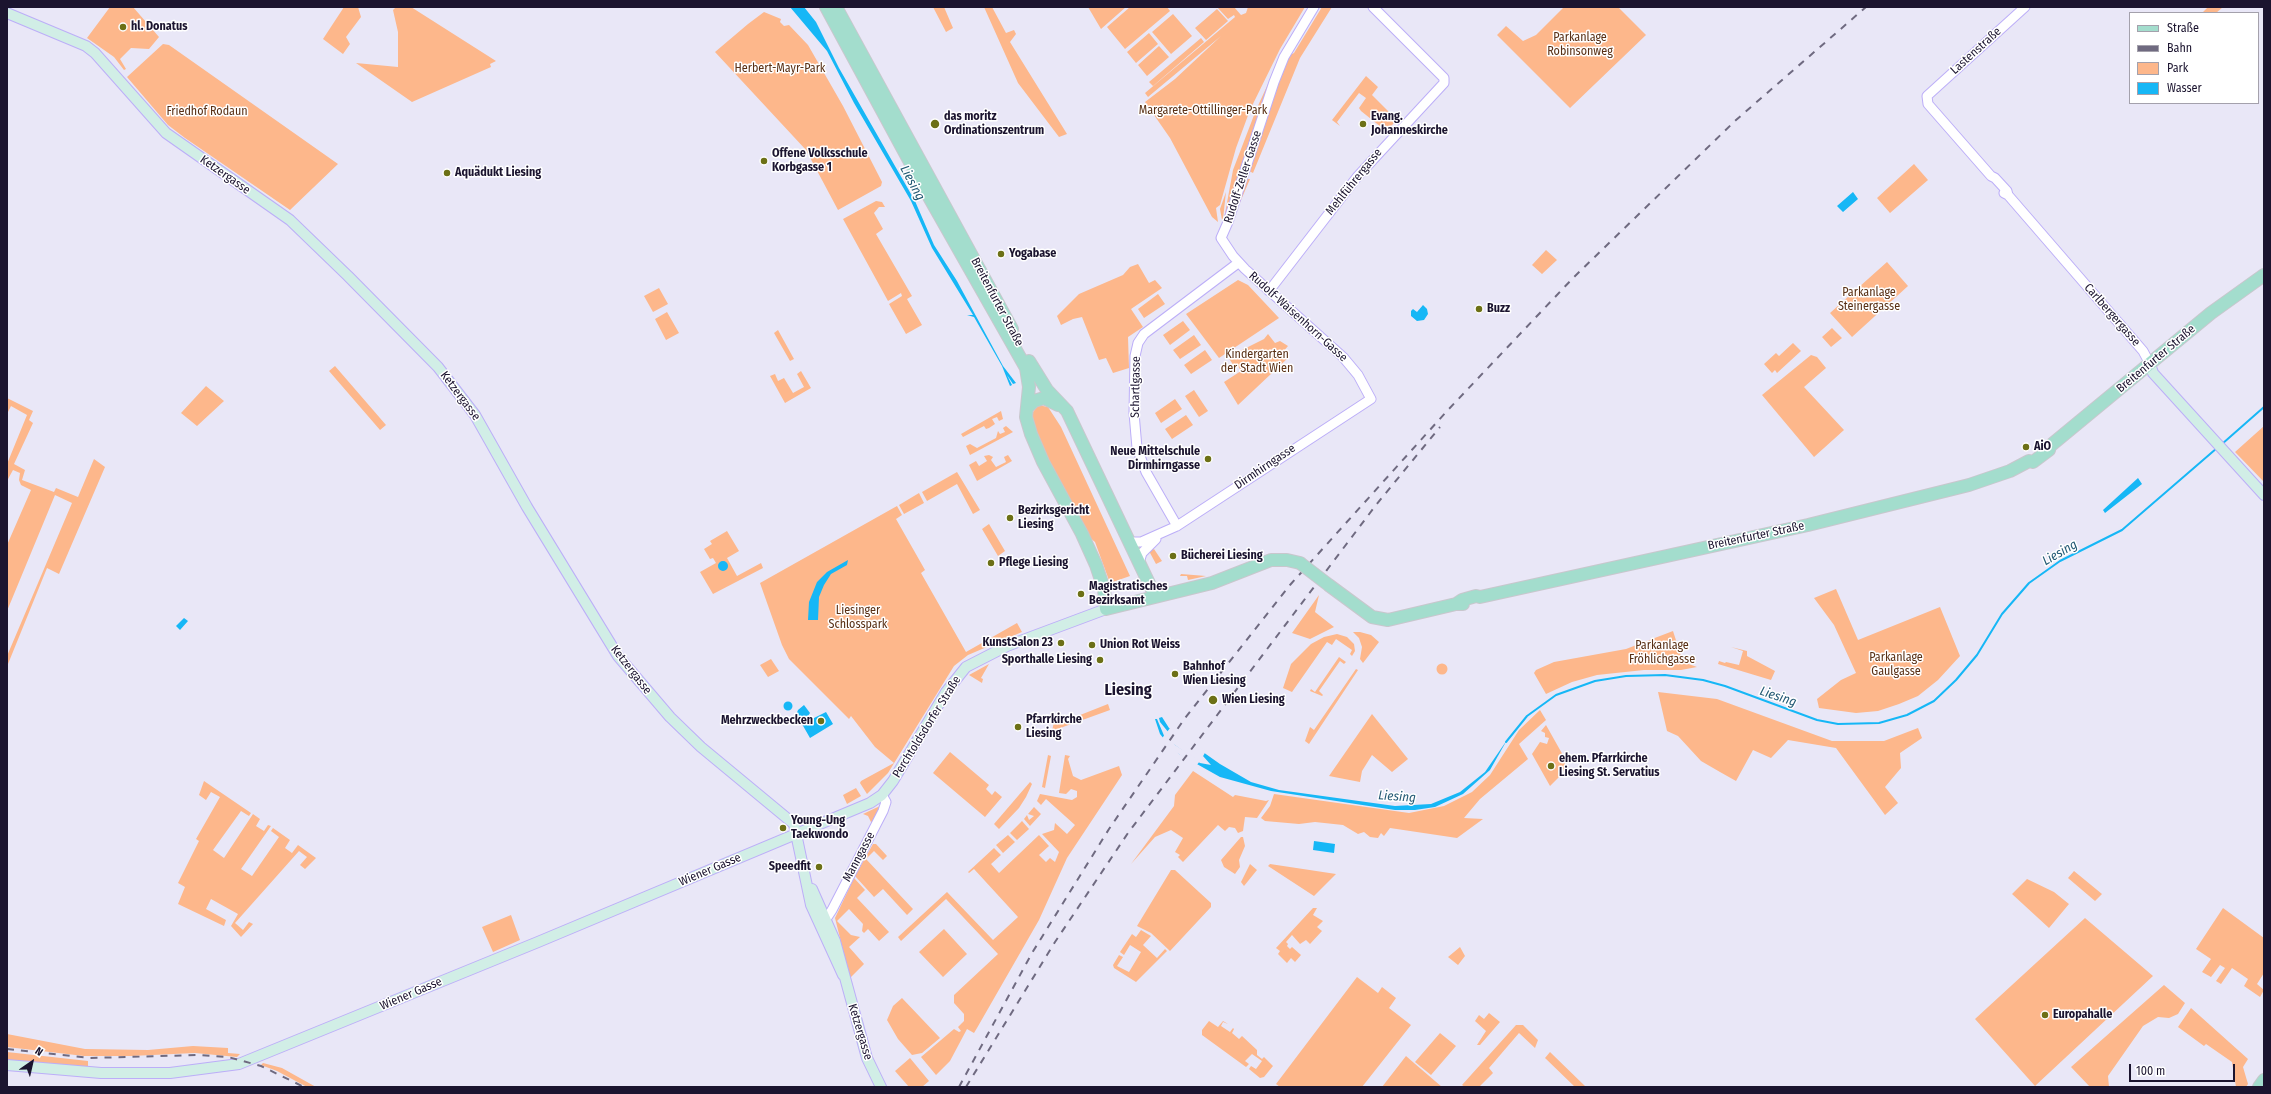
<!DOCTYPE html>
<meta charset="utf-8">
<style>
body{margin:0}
#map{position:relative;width:2271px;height:1094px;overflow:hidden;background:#e9e7f7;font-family:"Fira Sans Condensed",sans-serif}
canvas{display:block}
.frame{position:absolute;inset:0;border:8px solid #1b142f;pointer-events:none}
.legend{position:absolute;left:2129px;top:12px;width:130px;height:92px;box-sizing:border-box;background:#fff;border:1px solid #a4a1ac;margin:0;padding:5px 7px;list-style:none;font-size:12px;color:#1b142f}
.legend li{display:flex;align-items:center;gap:8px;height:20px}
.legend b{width:20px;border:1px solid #a4a1ac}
.north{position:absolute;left:12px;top:1042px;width:40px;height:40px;-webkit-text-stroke:3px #fff;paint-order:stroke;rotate:34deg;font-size:11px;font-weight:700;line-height:16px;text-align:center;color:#1b142f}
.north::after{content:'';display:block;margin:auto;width:14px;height:18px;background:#1b142f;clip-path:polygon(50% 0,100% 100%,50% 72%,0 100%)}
.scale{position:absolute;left:2129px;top:1064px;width:106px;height:18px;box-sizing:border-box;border:2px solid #1b142f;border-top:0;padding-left:5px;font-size:12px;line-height:14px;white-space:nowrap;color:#1b142f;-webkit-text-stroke:3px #fff;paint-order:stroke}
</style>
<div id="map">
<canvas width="2271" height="1094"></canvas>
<div class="frame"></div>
<ul class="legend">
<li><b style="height:5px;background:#a3ddcd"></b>Straße</li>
<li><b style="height:5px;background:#6f6a80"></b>Bahn</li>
<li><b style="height:11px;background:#fdb78b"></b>Park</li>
<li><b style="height:11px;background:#16b7f6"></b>Wasser</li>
</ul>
<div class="north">N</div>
<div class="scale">100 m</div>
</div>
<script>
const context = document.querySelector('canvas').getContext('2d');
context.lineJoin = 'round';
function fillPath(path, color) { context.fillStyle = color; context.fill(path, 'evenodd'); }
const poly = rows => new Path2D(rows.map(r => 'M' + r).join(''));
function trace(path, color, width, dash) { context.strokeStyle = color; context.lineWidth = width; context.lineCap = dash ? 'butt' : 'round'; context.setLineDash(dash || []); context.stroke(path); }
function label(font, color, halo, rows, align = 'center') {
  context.font = font + ' "Fira Sans Condensed",sans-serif'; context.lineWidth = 3; context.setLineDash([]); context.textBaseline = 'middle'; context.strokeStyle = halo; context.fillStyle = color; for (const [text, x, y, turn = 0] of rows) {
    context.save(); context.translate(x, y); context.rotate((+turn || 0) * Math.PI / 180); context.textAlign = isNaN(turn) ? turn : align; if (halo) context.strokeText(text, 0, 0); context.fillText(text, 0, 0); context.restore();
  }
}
fillPath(poly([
 [110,7,133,7,159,37,149,49,131,48,120,59,126,69,124,70,114,57,87,38],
 [344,7,358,7,361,17,346,37,350,44,343,54,323,39],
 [396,7,411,7,496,61,490,64,491,67,412,102,356,63,398,67,398,32,393,10],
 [933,7,944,7,953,28,946,32],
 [984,7,992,7,1006,33,1014,30,1016,34,1010,42,1067,134,1059,137,1018,83],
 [1088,7,1126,7,1101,29],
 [1130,7,1167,7,1170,11,1125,49,1107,27],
 [1217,7,1234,7,1241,15,1246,13,1248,7,1305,7,1280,49,1250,110,1236,148,1220,205,1216,208,1218,222,1212,217,1170,138,1145,102,1175,79,1221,36,1148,97,1145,93,1235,17,1234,15,1228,19],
 [1322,7,1332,7,1300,58,1253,173,1249,171,1278,80,1290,55,1294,53],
 [1564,7,1618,7,1646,35,1570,108,1497,35,1506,26,1523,41,1536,35],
 [2208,7,2223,7,2216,13,2202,13],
 [1217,9,1228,21,1206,40,1195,28],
 [764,12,781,19,780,22,784,26,789,25,808,45,843,106,882,182,881,186,838,210,806,150,715,52,748,24],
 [1173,14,1192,36,1171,54,1152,32],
 [1149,33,1158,44,1136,63,1127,52],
 [1201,38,1204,42,1153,86,1149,82],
 [163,44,169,45,338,164,290,210,185,138,168,125,127,77],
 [1159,46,1169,57,1147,76,1138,65],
 [1274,71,1224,219,1233,170,1256,110],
 [1366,76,1378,87,1372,95,1397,120,1386,131,1361,111,1359,108,1366,98,1359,93,1337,122,1340,126,1332,120],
 [1914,164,1928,180,1890,213,1877,198],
 [1246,179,1250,179,1235,214],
 [1226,192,1223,219,1222,220,1220,209],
 [876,201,882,202,885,207,879,207,874,213,883,229,876,234,912,296,907,299,922,325,906,334,889,304,902,296,901,293,888,301,843,219],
 [1546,250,1557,260,1542,274,1532,265],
 [1887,262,1908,286,1852,337,1830,313],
 [1138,264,1149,283,1155,280,1162,288,1131,309,1143,327,1128,337,1129,368,1113,373,1106,358,1099,360,1082,317,1073,319,1061,325,1057,316,1079,294,1123,275,1130,267],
 [1238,280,1248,285,1279,318,1219,358,1186,314],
 [659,288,668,304,653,312,644,296],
 [1158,294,1165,304,1144,318,1138,309],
 [667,312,679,333,666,340,655,319],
 [1183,321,1190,330,1170,345,1163,335],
 [1832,328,1842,338,1831,347,1822,337],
 [778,330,794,359,790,361,774,333],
 [1268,334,1275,343,1280,341,1288,346,1282,353,1289,357,1238,405,1224,382,1241,371,1237,364,1234,366,1228,357,1264,339],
 [1194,335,1201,345,1180,359,1173,350],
 [1793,343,1801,351,1777,373,1775,370,1772,373,1764,364,1776,353,1779,356],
 [1205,350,1212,360,1191,374,1184,365],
 [1811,355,1817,357,1826,368,1804,387,1844,430,1814,457,1762,395],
 [335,366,386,425,380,430,329,371],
 [801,371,811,388,785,403,770,376,775,374,778,381,784,378,793,393,804,387,797,374],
 [206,386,224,401,197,426,181,413],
 [1194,390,1208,411,1199,417,1185,396],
 [7,398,33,411,29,420,33,423,14,464,25,470,22,480,54,492,56,488,78,497,94,459,105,467,59,574,47,568,8,664,7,656,72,503,55,495,7,611,7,545,31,490,21,485,19,480,20,473,13,470,7,481,7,464,27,415,11,406,7,414],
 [1175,399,1182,409,1161,423,1155,413],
 [1038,405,1048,407,1061,427,1130,576,1110,583,1095,542,1089,537,1036,437,1031,415],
 [1001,411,1003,419,999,421,997,417,992,419,995,424,989,428,986,429,984,426,963,437,961,434],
 [1186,415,1193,425,1172,439,1165,429],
 [1006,426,1013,432,970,455,966,446,970,444,977,448,996,438,998,431,1000,434,1005,432,1003,428],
 [2264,426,2264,482,2235,452],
 [989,455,993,457,991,460,996,467,1006,462,1004,457,1008,455,1012,461,977,481,969,465,976,461,979,466,987,461,984,456],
 [957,472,980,510,973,514,957,484,927,501,922,492],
 [919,493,924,503,904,514,899,505],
 [897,506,902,515,896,519,925,570,921,573,966,652,1017,623,1022,632,968,655,954,666,888,773,867,794,860,783,861,781,894,763,875,747,851,716,849,719,789,659,782,645,760,583],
 [989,524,1005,551,998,556,982,529],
 [727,531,739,551,727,558,737,576,761,563,763,568,713,594,700,572,716,563,713,558,710,559,704,549,712,544,710,541],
 [1154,549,1162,561,1156,564,1149,551],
 [1181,574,1206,576,1188,580,1187,576,1180,576],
 [1836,589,1858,640,1940,607,1960,656,1938,680,1918,696,1899,704,1878,711,1856,713,1819,708,1817,699,1841,680,1856,673,1834,625,1814,598],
 [1319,595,1315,612,1334,627,1310,639,1292,633],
 [1673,631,1683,662,1697,667,1681,670,1644,670,1597,675,1572,682,1546,694,1534,673,1536,670,1554,662,1626,649],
 [1353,632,1360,632,1371,635,1379,642,1363,663,1360,659,1362,647,1359,638],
 [1337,634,1347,637,1354,644,1355,651,1352,656,1350,654,1352,650,1336,639,1332,645,1327,642,1292,692,1283,688,1291,664,1311,644,1324,637],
 [1731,647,1747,651,1747,656,1775,671,1771,680,1718,664,1719,661,1725,663,1726,662,1739,665,1743,651],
 [1339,657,1346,662,1344,664,1340,661,1319,691,1323,695,1322,696,1310,691,1311,689,1315,692],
 [771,659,779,671,768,677,760,665],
 '1436.5 669a5.5 5.5 0 1 1 11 0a5.5 5.5 0 1 1-11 0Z',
 [989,664,981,678,983,679,982,683,969,675],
 [1356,669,1358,670,1309,744,1305,741,1310,727,1314,730],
 [1658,692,1717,699,1832,741,1884,741,1918,728,1922,738,1900,753,1901,768,1885,787,1898,803,1885,815,1836,748,1788,740,1771,758,1753,750,1736,781,1720,772,1701,761,1678,736,1667,731],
 [1108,704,1110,710,1052,731,1054,722,1065,721],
 [1540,710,1546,720,1519,744,1528,759,1480,799,1464,818,1483,819,1457,838,1390,828,1384,836,1381,833,1378,838,1370,837,1364,832,1358,834,1343,825,1315,822,1299,824,1265,821,1261,818,1270,806,1274,794,1409,813,1444,806,1472,792,1490,775,1519,730],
 [1372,714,1408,759,1392,772,1372,755,1362,771,1360,782,1329,776],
 [1546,725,1564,757,1565,763,1563,773,1550,786,1532,754,1540,742,1547,744,1549,738,1545,737,1545,733,1541,731],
 [950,752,989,785,986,789,992,795,995,791,1002,797,985,817,933,773],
 [1048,755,1051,756,1045,788,1042,787],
 [1065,755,1070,756,1068,759,1073,776,1081,780,1119,766,1122,775,1067,858,1039,920,977,1028,974,1033,967,1029,950,1061,936,1075,921,1057,954,1029,959,1032,961,1031,958,1027,964,1021,964,1014,954,1003,954,995,998,954,946,899,901,941,898,937,947,892,993,940,1018,917,974,869,969,873,968,872,994,848,1001,855,991,864,999,873,1039,835,1049,846,1039,855,1046,862,1050,858,1055,862,1059,852,1042,834,1054,830,1055,823,1067,834,1075,825,1046,799,1041,805,1037,801,1040,794,1072,800,1077,797,1077,791,1071,789,1066,794,1059,793],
 [1193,771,1233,797,1235,795,1266,801,1269,800,1257,818,1245,817,1243,831,1238,833,1235,828,1229,827,1225,831,1218,825,1183,862,1178,857,1180,855,1175,852,1183,838,1171,830,1155,837,1131,864,1174,806,1175,795],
 [204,781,251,813,249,816,241,811,213,850,224,858,253,814,260,819,256,826,264,831,268,825,271,826,241,869,252,876,279,837,271,831,273,828,290,840,285,848,292,853,298,845,316,858,305,869,300,865,307,857,299,851,235,923,243,930,249,922,253,924,241,937,231,926,238,914,211,899,206,909,226,920,224,926,178,904,185,887,178,883,199,841,196,839,220,797,211,792,206,800,199,795],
 [1030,782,1032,784,1026,797,1019,808,999,829,994,824],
 [856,788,861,796,847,804,843,795],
 [880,806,880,809,872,824,868,816,863,814],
 [1034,807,1041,814,1030,826,1024,819,1027,815,1029,820,1034,816,1028,814],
 [1022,821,1029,829,1017,840,1010,833],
 [1008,835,1015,842,1003,853,996,845],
 [1241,837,1243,837,1245,846,1239,860,1240,867,1235,874,1224,867,1221,860],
 [873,844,876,844,887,856,883,860,874,851,866,859,913,909,907,915,883,889,874,897,855,876],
 [1250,864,1257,870,1244,886,1241,882],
 [1270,864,1336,874,1314,896,1268,866],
 [1171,870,1175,870,1211,903,1211,907,1170,951,1151,933,1137,926],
 [2074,871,2102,894,2095,901,2068,878],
 [854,878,865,890,857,898,889,932,879,941,868,929,864,933,862,931,863,924,849,909,837,921,851,935,860,937,849,947,864,964,850,978,835,918],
 [2027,879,2054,892,2069,904,2049,928,2012,894],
 [1313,908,1317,908,1313,915,1323,921,1317,927,1322,931,1310,944,1306,940,1300,944,1292,935,1286,942,1288,944,1287,946,1290,949,1292,947,1301,955,1295,962,1291,958,1287,963,1278,954,1280,951,1276,948],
 [2223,908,2264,938,2264,973,2257,984,2264,990,2260,997,2244,986,2248,979,2232,968,2221,984,2216,981,2225,968,2220,965,2211,977,2202,972,2211,959,2196,949],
 [511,915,520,940,493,952,482,927],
 [2085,918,2153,976,2035,1086,1975,1019],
 [944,929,967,954,943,977,919,952],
 [1141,930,1151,936,1143,945,1157,958,1165,949,1167,951,1136,982,1114,968,1113,965,1119,955,1123,957,1117,966,1129,972,1141,952,1130,945,1124,955,1120,952,1132,934,1136,937],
 [1460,947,1465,956,1458,965,1448,957],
 [1357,977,1378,993,1382,987,1396,998,1389,1008,1411,1025,1362,1087,1280,1087,1276,1084],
 [2164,985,2185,1003,2178,1014,2169,1018,2158,1017,2143,1026,2108,1076,2109,1087,2090,1087,2071,1067],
 [902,998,940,1038,922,1053,912,1055,898,1039,887,1020,893,1006],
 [2191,1008,2248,1059,2243,1067,2248,1084,2246,1087,2236,1087,2232,1062,2206,1044,2204,1046,2178,1027],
 [1489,1013,1500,1022,1480,1045,1477,1045,1486,1031,1475,1021,1479,1015,1484,1019],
 [1209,1021,1218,1027,1223,1021,1228,1024,1223,1022,1221,1026,1230,1032,1233,1028,1234,1029,1232,1033,1239,1039,1242,1036,1257,1050,1257,1055,1262,1059,1264,1057,1273,1066,1264,1077,1260,1078,1249,1069,1251,1066,1256,1069,1262,1061,1252,1054,1245,1061,1249,1064,1246,1067,1202,1035,1202,1030],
 [1516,1025,1523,1025,1538,1040,1535,1048,1519,1033,1489,1068,1493,1073,1479,1087,1465,1087,1462,1085],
 [1440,1033,1456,1046,1431,1075,1415,1062],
 [7,1034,85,1049,148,1050,193,1046,228,1048,228,1053,240,1054,237,1057,195,1053,131,1056,84,1056,7,1047],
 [7,1052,88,1061,88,1067,7,1060],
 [1550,1052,1586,1087,1575,1087,1545,1058],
 [1406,1056,1414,1063,1442,1087,1382,1087],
 [910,1058,929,1081,922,1087,909,1087,895,1071],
 [263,1063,282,1068,316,1087,307,1087,277,1071,261,1065]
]), '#fdb78b');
fillPath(poly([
 [790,7,804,7,816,22,839,68,915,201,934,245,957,281,1003,366,1016,383,1013,384,1007,375,1012,385,1010,386,1002,366,974,317,967,315,973,315,932,248,911,201,854,103,827,51],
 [1853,192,1858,199,1843,212,1837,206],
 [1423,305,1427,309,1428,314,1424,320,1417,321,1411,316,1411,311,1413,309,1417,312],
 [2138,478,2142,484,2105,513,2103,510],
 [848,560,847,565,831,574,824,585,819,597,818,620,808,620,809,602,817,582,827,572],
 '718 566a5 5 0 1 1 10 0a5 5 0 1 1-10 0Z',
 [184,618,188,621,180,630,176,626],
 '783.5 706a4.5 4.5 0 1 1 9 0a4.5 4.5 0 1 1-9 0Z',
 [804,705,810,713,806,719,806,722,826,712,833,724,810,738,802,724,794,725,790,718,796,715,798,710],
 [1162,717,1169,728,1220,764,1251,782,1279,790,1395,806,1431,804,1460,792,1485,772,1507,740,1490,770,1463,794,1435,807,1415,810,1395,810,1271,791,1220,777,1179,754,1169,745,1160,734,1155,719,1157,719,1165,738,1200,763,1211,765,1203,756,1169,733,1160,722,1159,718],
 [1314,841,1335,844,1334,853,1313,850]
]), '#16b7f6');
fillPath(poly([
 [1171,727,1206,751,1202,758,1168,734,1166,733],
 [1165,734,1175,745,1200,761,1196,766,1167,746,1161,740]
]), '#e9e7f7');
trace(poly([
 [2222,444,2264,407],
 [1506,742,1527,716,1556,695,1595,681,1626,676,1665,675,1703,680,1725,686,1817,720,1838,724,1879,723,1907,715,1934,701,1956,680,1977,655,2002,614,2029,583,2060,561,2122,530,2217,448]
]), '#16b7f6', 2);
const tertiary = poly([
 [2004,193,2008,195,2143,351,2150,364],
 [2008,195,2007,191,1995,178,1991,176,1928,104,1927,96,2025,7],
 [1269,291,1357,177,1444,83,1444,78,1373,7],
 [1177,526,1146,472,1137,448,1134,413,1135,356,1138,343,1144,334,1238,263],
 [1129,542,1141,542,1177,526,1371,399,1358,375,1343,357,1245,269,1233,256,1221,238,1228,222,1274,82,1284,57,1314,7],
 [1139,563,1142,553,1156,539],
 [821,922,826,919,832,910,883,811,886,802,882,795]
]);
const secondary = poly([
 [7,13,86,46,95,53,166,133,290,220,348,276,438,367,475,415,527,507,618,656,670,717,701,747,794,824,811,905,843,975],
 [2150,364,2153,373,2264,495],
 [812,889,835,941,867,1058,881,1087],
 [7,1065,101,1073,170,1073,239,1064,538,942,870,803,882,795,893,781,946,692,966,667,1007,646,1106,609]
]);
const primary = poly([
 [826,7,925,190,1026,368,1029,387,1026,417,1031,434,1043,462,1082,534,1096,565,1104,589,1106,609,1212,583,1271,560,1287,560,1300,563],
 [836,7,1012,329],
 [1029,361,1047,390,1067,411,1155,596],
 [1028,407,1034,401,1044,398,1058,405],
 [1330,586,1372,617,1388,620,1456,604,1463,604],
 [1456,604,1462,600,1476,596,1480,597,1808,525,1969,485,2010,471,2029,461,2033,462,2049,450,2050,446,2211,313,2264,275],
 [2259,1087,2264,1080]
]);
trace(tertiary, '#bcaef8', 11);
trace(secondary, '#bcaef8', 12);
trace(primary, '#c8c7cd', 14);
trace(tertiary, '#fff', 9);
trace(secondary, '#d1eee6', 10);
trace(primary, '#a3ddcd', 12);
trace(poly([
 [7,1049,90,1058,198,1055,228,1057,261,1066,304,1087],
 [959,1087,1032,953,1109,829,1185,718,1290,585,1447,411,1574,277,1736,120,1866,7],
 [966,1087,1055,942,1128,833,1376,505,1440,427]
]), '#6f6a80', 2, [7, 7]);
const primaryBridge = poly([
 [1300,563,1330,586]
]);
trace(primaryBridge, '#c8c7cd', 14, []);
trace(primaryBridge, '#a3ddcd', 12);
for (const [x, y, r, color] of [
 [123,27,4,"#6c7016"],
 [935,124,5,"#6c7016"],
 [1363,124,4,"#6c7016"],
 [764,161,4,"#6c7016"],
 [447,173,4,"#6c7016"],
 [1001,254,4,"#6c7016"],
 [1479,309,4,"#6c7016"],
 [2026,447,4,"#6c7016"],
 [1208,459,4,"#6c7016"],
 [1010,518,4,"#6c7016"],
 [1173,556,4,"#6c7016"],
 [991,563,4,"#6c7016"],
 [1081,594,4,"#6c7016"],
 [1061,643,4,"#6c7016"],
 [1092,645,4,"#6c7016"],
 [1100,660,4,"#6c7016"],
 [1175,674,4,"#6c7016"],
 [1213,700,5,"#6c7016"],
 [821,721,4,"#6c7016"],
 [1018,727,4,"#6c7016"],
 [1551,766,4,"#6c7016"],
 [783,828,4,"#6c7016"],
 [819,867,4,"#6c7016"],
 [2045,1015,4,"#6c7016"]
]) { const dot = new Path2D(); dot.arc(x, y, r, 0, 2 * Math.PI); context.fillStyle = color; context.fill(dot); trace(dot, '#fff', 1.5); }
label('bold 12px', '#1b142f', '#fff', [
 ["hl. Donatus",131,27],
 ["das moritz",944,117],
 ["Ordinationszentrum",944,131],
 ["Evang.",1371,117],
 ["Johanneskirche",1371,131],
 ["Offene Volksschule",772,154],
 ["Korbgasse 1",772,168],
 ["Aquädukt Liesing",455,173],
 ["Yogabase",1009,254],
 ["Buzz",1487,309],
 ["AiO",2034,447],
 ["Neue Mittelschule",1200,452,"right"],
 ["Dirmhirngasse",1200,466,"right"],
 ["Bezirksgericht",1018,511],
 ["Liesing",1018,525],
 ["Bücherei Liesing",1181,556],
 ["Pflege Liesing",999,563],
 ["Magistratisches",1089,587],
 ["Bezirksamt",1089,601],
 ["KunstSalon 23",1053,643,"right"],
 ["Union Rot Weiss",1100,645],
 ["Sporthalle Liesing",1092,660,"right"],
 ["Bahnhof",1183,667],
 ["Wien Liesing",1183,681],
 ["Wien Liesing",1222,700],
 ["Pfarrkirche",1026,720],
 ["Liesing",1026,734],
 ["Mehrzweckbecken",813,721,"right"],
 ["ehem. Pfarrkirche",1559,759],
 ["Liesing St. Servatius",1559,773],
 ["Young-Ung",791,821],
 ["Taekwondo",791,835],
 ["Speedfit",811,867,"right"],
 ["Europahalle",2053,1015]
], 'left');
label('12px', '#593015', '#fff', [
 ["Parkanlage",1580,38],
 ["Robinsonweg",1580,52],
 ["Herbert-Mayr-Park",780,69],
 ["Margarete-Ottillinger-Park",1203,111],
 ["Friedhof Rodaun",207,112],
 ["Parkanlage",1869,293],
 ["Steinergasse",1869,307],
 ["Kindergarten",1257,355],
 ["der Stadt Wien",1257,369],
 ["Liesinger",858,611],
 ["Schlosspark",858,625],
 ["Parkanlage",1662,646],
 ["Fröhlichgasse",1662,660],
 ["Parkanlage",1896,658],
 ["Gaulgasse",1896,672]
]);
label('12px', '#1b142f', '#fff', [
 ["Lastenstraße",1976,51,-42],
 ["Ketzergasse",225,175,35],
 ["Rudolf-Zeller-Gasse",1243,177,-72],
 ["Mehlführergasse",1354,182,-51],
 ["Breitenfurter Straße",997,302,62],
 ["Carlbergergasse",2112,315,49],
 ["Rudolf-Waisenhorn-Gasse",1298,317,42],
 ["Breitenfurter Straße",2156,359,-40],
 ["Schartlgasse",1136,387,-89],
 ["Ketzergasse",460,396,53],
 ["Dirmhirngasse",1265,467,-34],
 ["Breitenfurter Straße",1756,536,-12],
 ["Ketzergasse",631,670,52],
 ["Perchtoldsdorfer Straße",927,727,-58],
 ["Manngasse",859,857,-62],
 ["Wiener Gasse",710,870,-23],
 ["Wiener Gasse",411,994,-23],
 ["Ketzergasse",860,1032,73]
]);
label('italic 13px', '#245a75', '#fff', [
 ["Liesing",912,183,62],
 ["Liesing",2060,553,-30],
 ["Liesing",1778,697,19],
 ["Liesing",1397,797,4]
]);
label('bold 16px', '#1b142f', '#fff', [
 ["Liesing",1128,691]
]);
</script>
